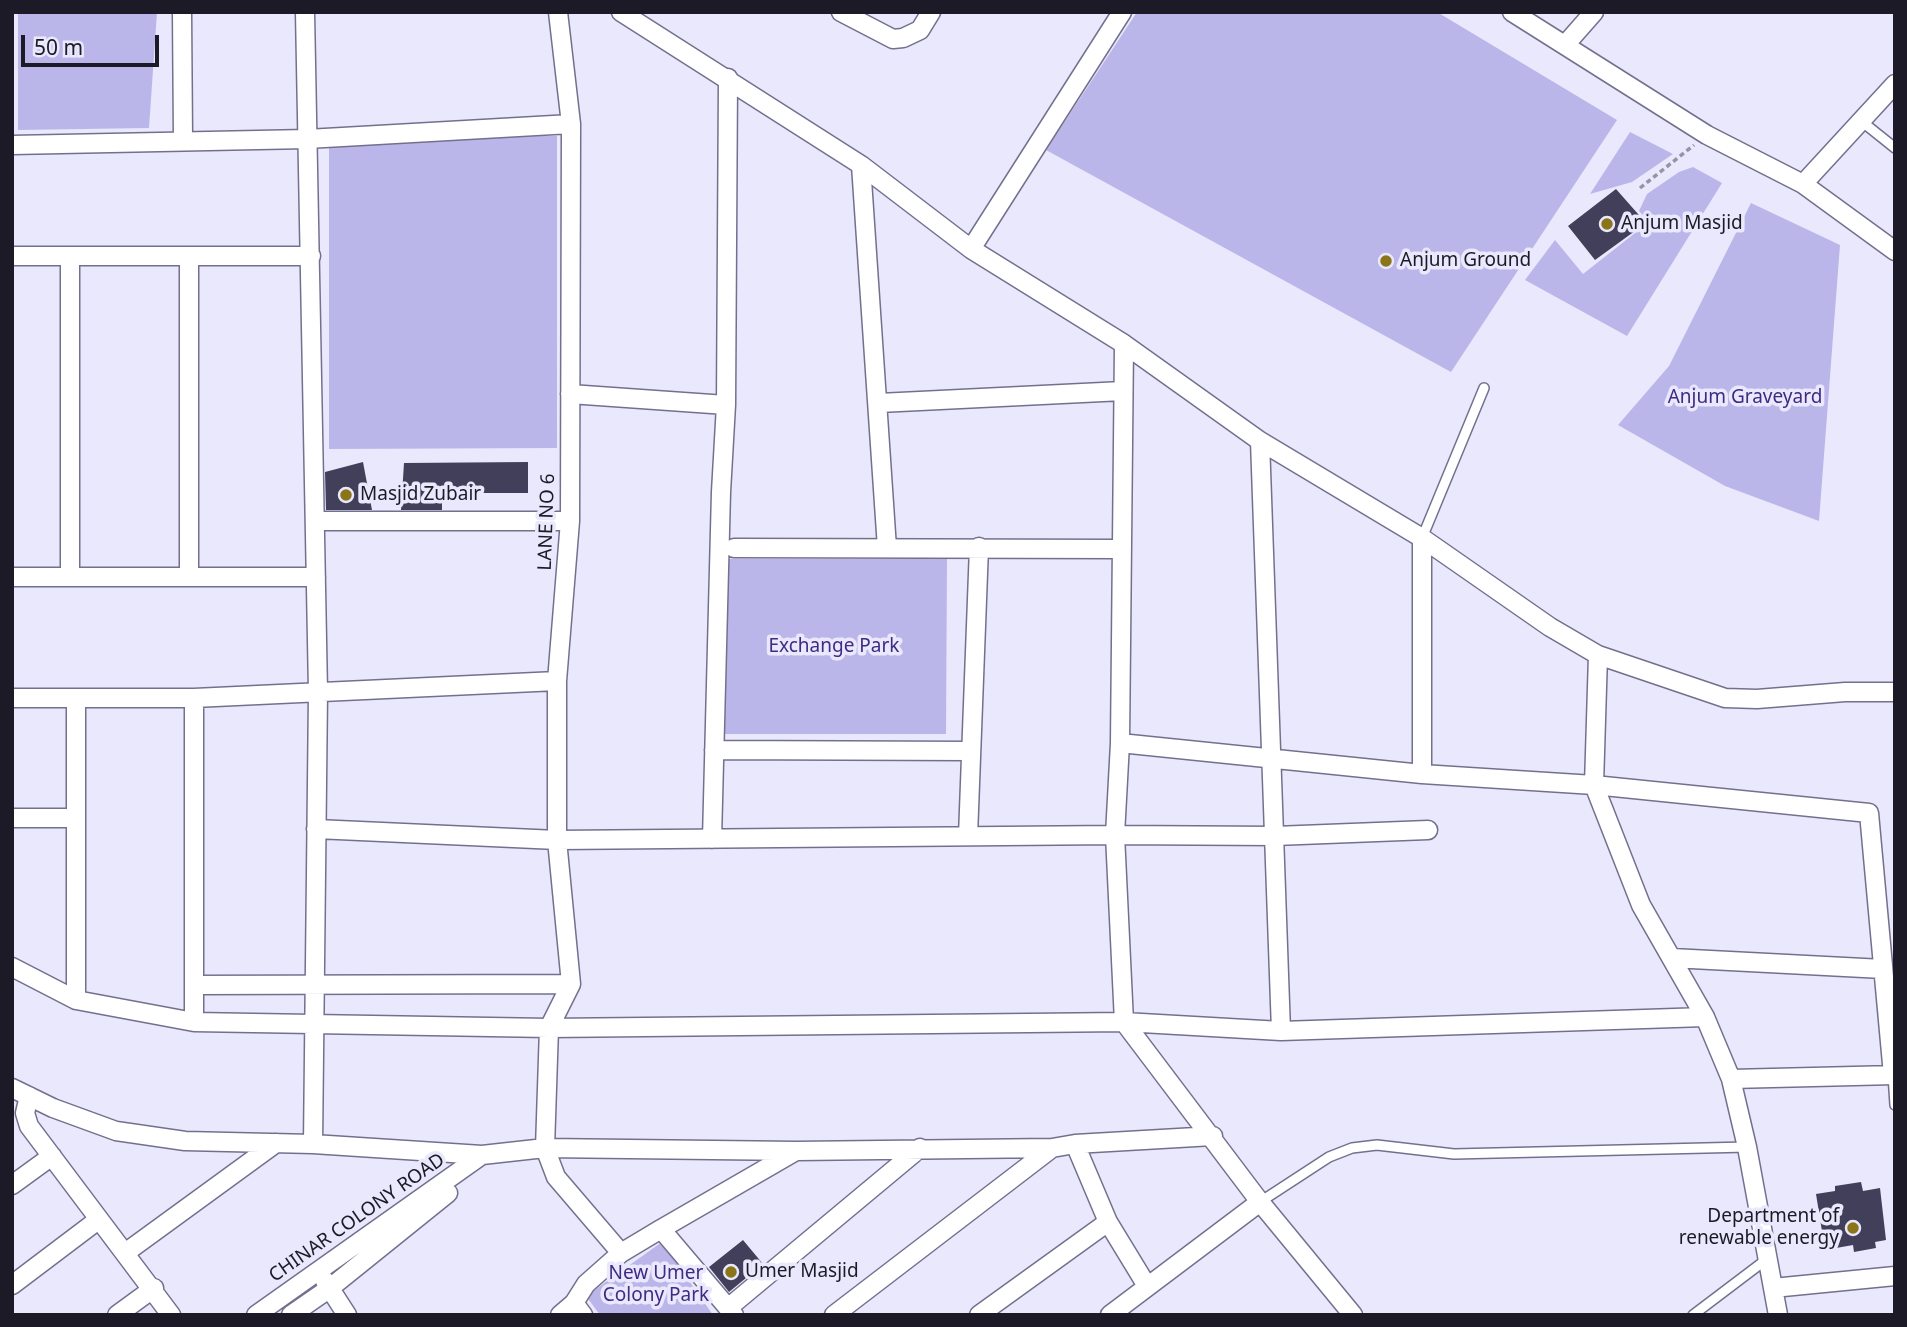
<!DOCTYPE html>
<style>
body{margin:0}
#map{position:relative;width:1907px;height:1327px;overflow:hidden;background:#e9e8fc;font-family:"Noto Sans",sans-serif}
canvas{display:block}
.frame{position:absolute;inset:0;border:14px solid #1c1a26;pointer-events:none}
.scale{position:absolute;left:21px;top:35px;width:138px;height:32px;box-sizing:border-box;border:4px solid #1c1a26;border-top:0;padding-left:9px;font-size:21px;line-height:24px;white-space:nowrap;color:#1c1a26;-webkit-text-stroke:5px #e9e8fc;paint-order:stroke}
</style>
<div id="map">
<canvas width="1907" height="1327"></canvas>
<div class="frame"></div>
<div class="scale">50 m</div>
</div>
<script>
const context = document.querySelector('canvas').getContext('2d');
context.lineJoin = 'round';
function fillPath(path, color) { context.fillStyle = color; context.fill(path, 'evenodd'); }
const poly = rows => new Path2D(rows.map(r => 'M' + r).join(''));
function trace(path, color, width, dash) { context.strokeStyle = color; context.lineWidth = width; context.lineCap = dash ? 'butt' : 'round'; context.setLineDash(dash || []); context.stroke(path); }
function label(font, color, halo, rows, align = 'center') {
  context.font = font + ' "Noto Sans",sans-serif'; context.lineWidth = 7; context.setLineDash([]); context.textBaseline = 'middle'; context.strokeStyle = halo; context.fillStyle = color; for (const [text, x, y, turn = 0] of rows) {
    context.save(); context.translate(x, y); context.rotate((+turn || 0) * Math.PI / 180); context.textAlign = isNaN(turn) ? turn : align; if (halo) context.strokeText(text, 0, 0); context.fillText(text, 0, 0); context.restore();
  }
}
fillPath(poly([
 [18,12,157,12,149,128,18,130],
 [1137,12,1437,12,1617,120,1451,372,1046,150],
 [1630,132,1673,154,1632,182,1590,194],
 [329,136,557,136,557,448,329,449],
 [1693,167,1722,183,1627,336,1525,280,1555,240,1583,274,1649,222,1639,211,1647,194,1679,172],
 [1751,203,1840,245,1819,521,1725,486,1618,425,1669,366],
 [721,559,947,559,946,734,721,734],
 [662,1242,713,1315,600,1315,586,1296]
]), '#bbb6e9');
fillPath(poly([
 [1616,189,1646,223,1595,260,1568,226],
 [363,462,372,510,326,510,325,472],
 [528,462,528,493,442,493,442,510,401,510,404,463],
 [1861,1182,1863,1191,1880,1188,1886,1240,1875,1242,1876,1248,1854,1252,1853,1245,1825,1250,1816,1194,1835,1191,1835,1186],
 [743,1240,763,1264,729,1292,709,1267]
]), '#423f5a');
const service = poly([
 [1860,120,1895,148],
 [1422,538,1484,388],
 [1893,1075,1895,1105],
 [1260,1202,1329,1157,1352,1148,1377,1145,1454,1154,1747,1147],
 [1693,1315,1767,1259]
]);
const minor = poly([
 [182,12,183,139],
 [305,12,318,692,313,1144],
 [558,12,571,124,570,521,557,681,557,840,571,984,549,1028,545,1148,556,1177,621,1253],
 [621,12,861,165,971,249,1124,344,1260,441,1422,538,1550,627,1598,655,1594,785,1641,905,1705,1017,1731,1079,1747,1147,1778,1315],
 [841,12,893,39,903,38,920,30,931,12],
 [1512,12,1707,135,1803,184,1895,84],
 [1565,45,1594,12],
 [12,145,307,139,571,124],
 [861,165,887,548],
 [1803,184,1895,251],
 [971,249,1122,12],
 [12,256,311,256],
 [1124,344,1120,743,1115,835,1124,1022,1260,1202,1353,1315],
 [570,394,726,405],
 [879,403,1123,391],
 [1260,441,1281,1031],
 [316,521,570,521],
 [1422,538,1422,774],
 [734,548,1120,549],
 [12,577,316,577],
 [70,577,70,256],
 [189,577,189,256],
 [1598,655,1725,698,1757,699,1845,692,1895,692],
 [12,698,194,698,557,681],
 [76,698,76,1000],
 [194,698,194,1022],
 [1120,743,1422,774,1594,785,1869,813,1893,1075],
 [714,750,971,751],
 [12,818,76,818],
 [316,829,557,840,1115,835,1275,836,1428,830],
 [968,836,979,547],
 [712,839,721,492,726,405,728,78],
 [1672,958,1883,969],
 [12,967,76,1000,194,1022,549,1028,1124,1022,1281,1031,1705,1017],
 [194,985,571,984],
 [1731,1079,1895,1075],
 [12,1088,53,1108,116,1131,185,1141,313,1144,482,1155,545,1148,796,1151,1052,1148,1075,1144,1213,1136],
 [29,1096,25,1113,29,1126,171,1315],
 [1075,1144,1108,1222,1147,1286],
 [12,1185,52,1156],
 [661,1229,796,1151],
 [125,1253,276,1143],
 [325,1281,347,1315],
 [12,1285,98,1220],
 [1773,1288,1895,1276],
 [728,1308,920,1148],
 [117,1315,154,1288],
 [256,1315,482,1155],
 [291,1315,330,1288,448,1193],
 [560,1315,574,1303],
 [583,1315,574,1303,586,1284,621,1253,661,1229,734,1315],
 [834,1315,1052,1148],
 [979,1315,1108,1222],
 [1110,1315,1260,1202]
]);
trace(service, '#73708e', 12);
trace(minor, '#73708e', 21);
trace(poly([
 [1640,188,1694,145]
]), '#9594a5', 3.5, [5, 3.5]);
trace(service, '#fff', 9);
trace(minor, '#fff', 18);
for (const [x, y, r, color] of [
 [1607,224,7,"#8a7619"],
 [1386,261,7,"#8a7619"],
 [346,495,7,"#8a7619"],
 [1853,1228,7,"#8a7619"],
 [731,1272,7,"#8a7619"]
]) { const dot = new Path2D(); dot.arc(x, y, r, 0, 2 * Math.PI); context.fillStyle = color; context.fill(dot); trace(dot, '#e9e8fc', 2.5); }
label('19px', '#1c1a26', '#e9e8fc', [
 ["Anjum Masjid",1621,224],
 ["Anjum Ground",1400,261],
 ["Masjid Zubair",360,495],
 ["Department of",1839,1217,"right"],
 ["renewable energy",1839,1239,"right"],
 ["Umer Masjid",745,1272]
], 'left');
label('19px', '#402a82', '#e9e8fc', [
 ["Anjum Graveyard",1745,398],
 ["Exchange Park",834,647],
 ["New Umer",656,1274],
 ["Colony Park",656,1296]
]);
label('19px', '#1c1a26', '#e9e8fc', [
 ["LANE NO 6",547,522,-88],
 ["CHINAR COLONY ROAD",357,1218,-35]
]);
</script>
